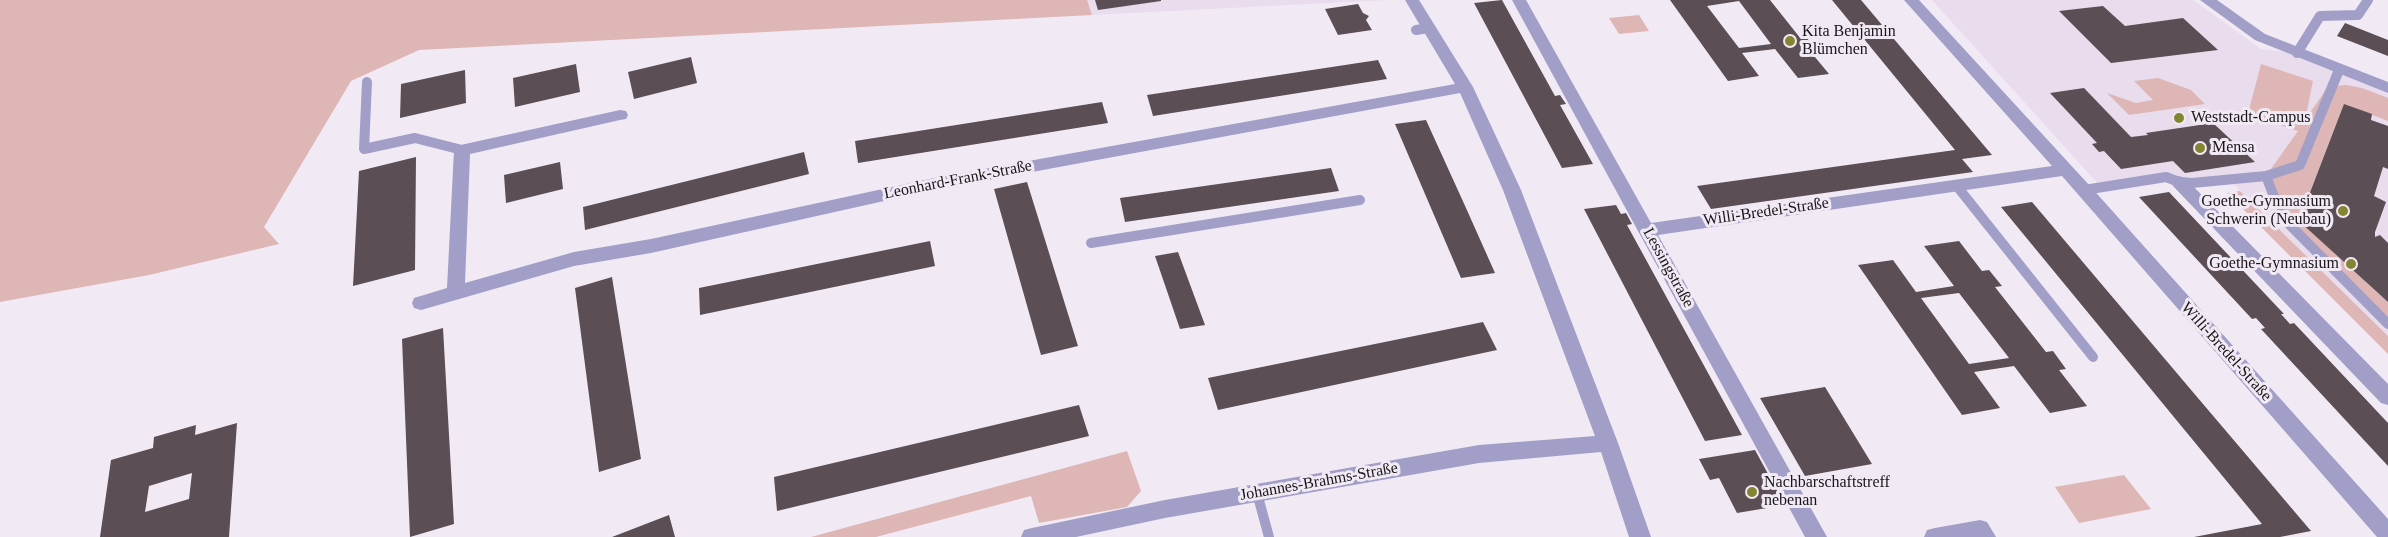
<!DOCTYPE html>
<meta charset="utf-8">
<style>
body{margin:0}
canvas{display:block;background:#f1e9f4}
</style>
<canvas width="2388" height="537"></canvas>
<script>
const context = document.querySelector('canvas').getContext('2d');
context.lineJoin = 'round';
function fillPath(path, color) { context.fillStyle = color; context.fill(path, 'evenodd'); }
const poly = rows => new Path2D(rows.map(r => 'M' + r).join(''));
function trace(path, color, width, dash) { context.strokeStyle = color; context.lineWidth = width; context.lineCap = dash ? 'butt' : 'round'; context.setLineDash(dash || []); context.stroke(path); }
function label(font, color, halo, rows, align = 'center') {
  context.font = font + ' Georgia,serif'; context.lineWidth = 6; context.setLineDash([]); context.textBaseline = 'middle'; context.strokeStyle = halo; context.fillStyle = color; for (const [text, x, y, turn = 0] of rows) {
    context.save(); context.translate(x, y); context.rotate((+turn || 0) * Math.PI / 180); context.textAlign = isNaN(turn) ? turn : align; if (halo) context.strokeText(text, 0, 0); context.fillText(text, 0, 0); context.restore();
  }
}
fillPath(poly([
 [1087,0,1387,0,1092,15],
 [1932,0,2193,0,2261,49,2297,53,2388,88,2388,336,2226,177,2192,183,2166,177,2101,187]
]), '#e8dced');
fillPath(poly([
 [0,0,1087,0,1092,15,419,50,351,81,264,227,279,244,149,275,0,302],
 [1639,15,1649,31,1619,34,1609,18],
 [2261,64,2313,81,2305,120,2325,91,2335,86,2346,85,2362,88,2388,98,2388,121,2344,104,2299,220,2388,302,2388,324,2282,217,2266,176,2298,131,2248,114],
 [2158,78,2191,90,2205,104,2129,115,2107,93,2136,103,2153,100,2134,81],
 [2240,191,2388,336,2388,354,2227,193],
 [1127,451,1141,491,1127,507,1039,523,1031,496,876,537,811,537],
 [2124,475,2151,509,2079,523,2055,487]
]), '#deb6b6');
fillPath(poly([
 [1095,0,1161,0,1161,1,1098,10],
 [1502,0,1555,96,1560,95,1566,104,1560,105,1593,164,1562,168,1474,3],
 [1670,0,1770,0,1801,39,1807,38,1816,50,1810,51,1829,74,1798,78,1775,49,1742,53,1759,76,1728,81],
 [1739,1,1771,44,1739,48,1707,6],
 [1832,0,1861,0,1992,155,1962,159,1973,172,1711,209,1697,186,1955,150],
 [1358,4,1363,13,1369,16,1366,20,1372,30,1338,35,1325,9],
 [2103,6,2125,26,2183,18,2218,50,2111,63,2059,11],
 [2345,23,2388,40,2388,56,2337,36],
 [691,57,697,83,634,99,628,72],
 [1378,60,1387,79,1153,116,1147,95],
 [576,64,580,92,515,107,513,78],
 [465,70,466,103,400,118,401,84],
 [2084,88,2131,137,2148,135,2146,133,2213,123,2255,162,2185,173,2173,161,2121,169,2104,151,2099,152,2092,144,2097,143,2050,93],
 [1102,102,1108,123,858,163,855,141],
 [2344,104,2372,114,2371,120,2388,126,2388,169,2383,167,2374,196,2386,202,2375,232,2375,237,2380,235,2388,243,2388,302,2299,221],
 [1426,120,1466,208,1495,273,1461,278,1395,124],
 [804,152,809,174,585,230,583,207],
 [416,157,415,270,353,286,359,171],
 [560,162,563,189,506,203,504,175],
 [1331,168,1339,191,1125,222,1120,198],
 [1027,182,1078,346,1041,355,994,189],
 [2169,192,2284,314,2281,314,2290,324,2294,323,2388,423,2388,466,2261,329,2265,328,2256,318,2252,319,2139,197],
 [2032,202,2192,391,2311,531,2280,537,2194,537,2262,524,2001,207],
 [1616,205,1621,214,1626,213,1632,224,1627,225,1742,435,1705,441,1584,209],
 [930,241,935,266,700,315,699,288],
 [1959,241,1982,271,1989,270,2002,286,1995,287,2046,352,2053,351,2066,369,2059,370,2087,406,2050,413,2014,366,1974,372,2000,408,1962,415,1858,265,1893,260,1916,292,1954,286,1924,246],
 [1959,293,2009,358,1969,364,1921,298],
 [1178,252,1205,325,1180,329,1155,256],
 [612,277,641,459,599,472,575,288],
 [1483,322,1497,350,1218,410,1208,378],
 [443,328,454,524,410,537,402,339],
 [1825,387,1872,464,1805,476,1760,398],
 [1079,405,1089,436,777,511,774,477],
 [237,423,229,537,100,537,111,460,153,448,154,437,196,425,195,435],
 [192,473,189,499,145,512,149,486],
 [1755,450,1785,505,1737,513,1719,478,1710,480,1699,459],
 [669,515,675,537,612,537]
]), '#5b4f55');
trace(poly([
 [1416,30,1429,28],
 [2297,53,2320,16,2358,15,2368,0],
 [367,82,364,149,415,138,462,150],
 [2266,176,2282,217,2388,324],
 [1956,185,2093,357],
 [2084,190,2166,177,2179,182,2192,183,2266,176,2300,165,2339,70],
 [1091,243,1360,200],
 [1257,493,1269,537]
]), '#a19fc8', 10);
fillPath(poly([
 [1405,0,1419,0,1473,87,1521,190,1618,443,1651,537,1629,537,1601,452,1479,463,1165,518,1076,537,1021,537,1024,530,1032,528,1165,500,1479,445,1595,436,1503,190,1460,93,929,191,651,253,574,266,421,310,414,308,412,303,414,298,447,288,454,150,456,146,620,110,626,111,628,115,626,119,620,120,470,154,465,283,574,252,651,239,929,179,1455,84,1405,0],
 [1512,0,1526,0,1651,223,2052,166,1904,0,1919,0,2090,186,2388,519,2388,537,2377,537,2062,176,1658,235,1827,537,1805,537,1512,0],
 [2200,0,2217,0,2265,34,2388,82,2388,93,2255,40,2200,0],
 [2179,176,2185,178,2388,384,2388,405,2381,403,2173,186,2171,182,2173,178,2179,176],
 [1980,520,1987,522,1996,537,1924,537,1927,530,1935,528,1980,520]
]), '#a19fc8');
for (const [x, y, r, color] of [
 [1790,41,6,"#838630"],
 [2179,118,6,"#838630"],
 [2200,148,6,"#838630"],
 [2343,211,6,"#838630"],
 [2351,264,6,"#838630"],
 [1752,492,6,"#838630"]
]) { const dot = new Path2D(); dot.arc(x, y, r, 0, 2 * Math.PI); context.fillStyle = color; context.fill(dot); trace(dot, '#f1e9f4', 2); }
label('16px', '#19161a', '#f1e9f4', [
 ["Kita Benjamin",1802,32],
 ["Blümchen",1802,50],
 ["Weststadt-Campus",2191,118],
 ["Mensa",2212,148],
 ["Goethe-Gymnasium",2331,202,"right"],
 ["Schwerin (Neubau)",2331,220,"right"],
 ["Goethe-Gymnasium",2339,264,"right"],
 ["Nachbarschaftstreff",1764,483],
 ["nebenan",1764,501]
], 'left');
label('16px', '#19161a', '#f1e9f4', [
 ["Leonhard-Frank-Straße",958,180,-11],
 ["Willi-Bredel-Straße",1766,212,-8],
 ["Lessingstraße",1668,268,61],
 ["Willi-Bredel-Straße",2226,352,48],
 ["Johannes-Brahms-Straße",1319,482,-10]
]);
</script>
